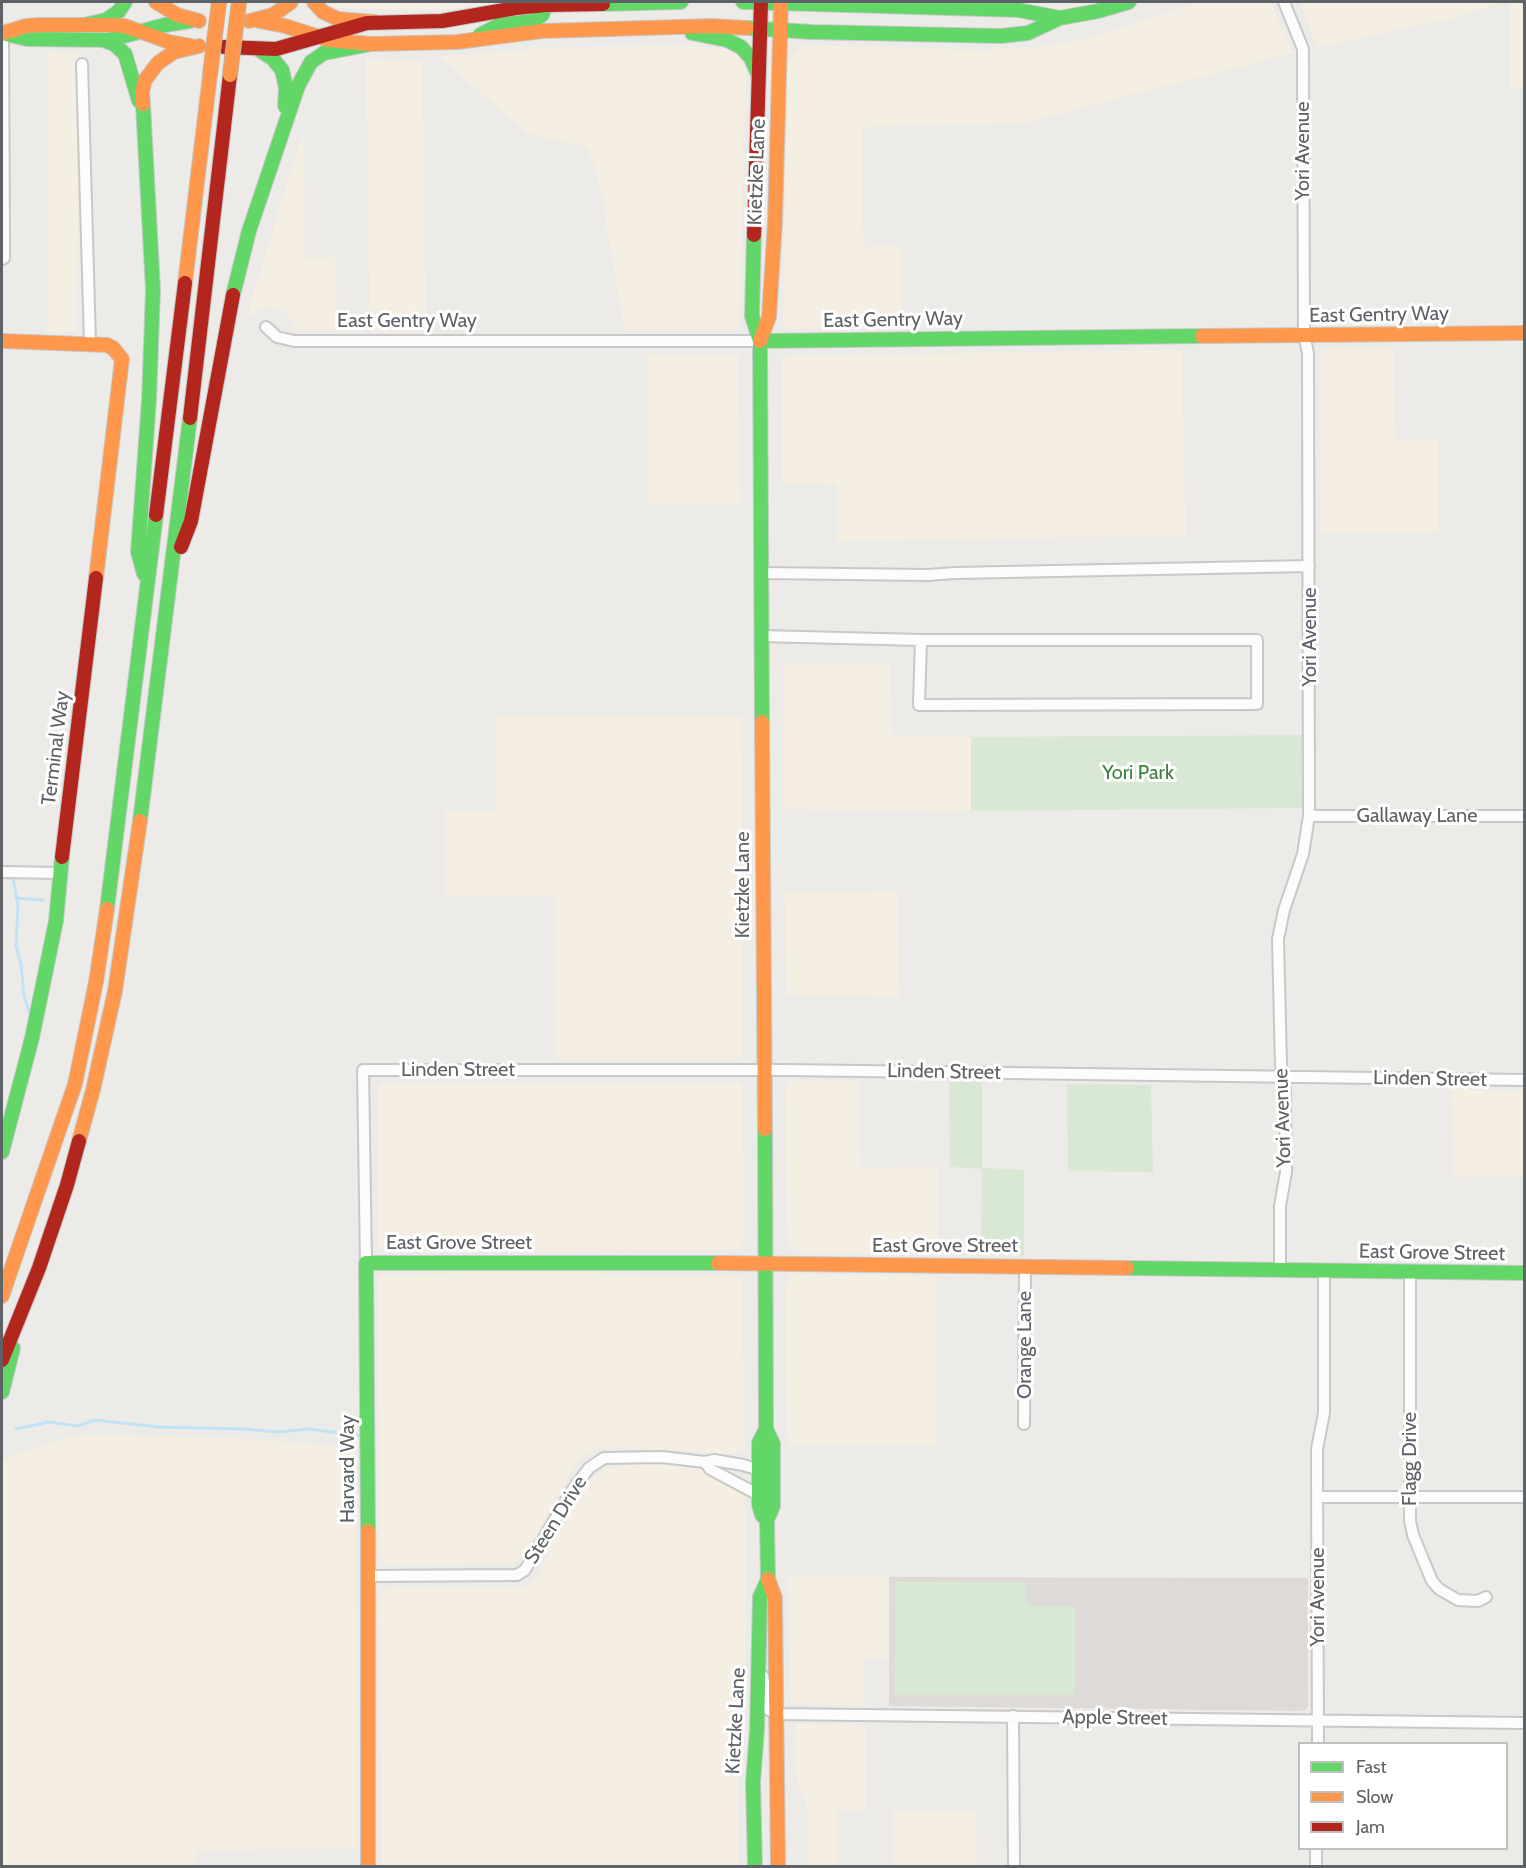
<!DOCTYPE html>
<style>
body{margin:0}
#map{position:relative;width:1526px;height:1868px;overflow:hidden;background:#edebe8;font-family:Cabin,sans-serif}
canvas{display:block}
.frame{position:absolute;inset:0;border:3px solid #5e6266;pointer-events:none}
.legend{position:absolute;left:1298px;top:1742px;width:210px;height:108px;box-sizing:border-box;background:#fff;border:2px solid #bfc0c2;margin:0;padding:8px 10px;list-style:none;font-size:18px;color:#5e6266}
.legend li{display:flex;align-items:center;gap:12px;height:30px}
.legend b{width:30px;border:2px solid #bfc0c2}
</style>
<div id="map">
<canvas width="1526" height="1868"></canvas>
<div class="frame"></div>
<ul class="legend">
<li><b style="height:8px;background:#63d668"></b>Fast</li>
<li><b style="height:8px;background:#ff974d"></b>Slow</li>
<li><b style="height:8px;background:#b3261e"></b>Jam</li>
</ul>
</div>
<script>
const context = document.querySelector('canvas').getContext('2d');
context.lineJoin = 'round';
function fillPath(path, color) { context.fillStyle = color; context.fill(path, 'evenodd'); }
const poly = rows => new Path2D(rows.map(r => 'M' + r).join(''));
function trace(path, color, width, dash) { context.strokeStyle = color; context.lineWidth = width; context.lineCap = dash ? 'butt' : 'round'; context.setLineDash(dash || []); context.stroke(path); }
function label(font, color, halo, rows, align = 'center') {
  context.font = font + ' Cabin,sans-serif'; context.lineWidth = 6; context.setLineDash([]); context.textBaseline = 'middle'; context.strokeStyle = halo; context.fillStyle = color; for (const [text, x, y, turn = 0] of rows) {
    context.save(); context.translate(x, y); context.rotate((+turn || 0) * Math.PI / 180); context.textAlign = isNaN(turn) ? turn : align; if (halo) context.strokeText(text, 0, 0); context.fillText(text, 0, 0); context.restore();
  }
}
fillPath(poly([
 [326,2,505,2,445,10,358,9,334,7],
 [1196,2,1271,2,1292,53,1034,120,1021,123,862,127,863,247,899,246,901,252,901,329,785,328,783,325,788,60,805,45,979,50,1040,47,1096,37,1142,22],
 [1300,2,1504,2,1449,19,1317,47],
 [1509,2,1524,2,1524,86,1511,89],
 [670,45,726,49,736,53,743,60,746,71,739,329,736,331,625,331,606,223,604,199,588,147,527,133,439,56,472,55,536,48],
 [48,52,78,53,76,331,47,332],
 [373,57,391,61,422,61,426,332,370,332,366,58],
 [304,129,305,258,335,257,338,331,297,331,289,316,282,310,273,307,262,308,247,316],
 [1325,349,1394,349,1395,440,1438,440,1438,532,1321,533,1321,353],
 [1181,350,1186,535,837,541,837,484,782,483,782,362,787,356],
 [648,354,738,355,740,504,647,504],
 [783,664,890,664,892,737,971,737,971,811,785,809],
 [496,717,741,717,742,1050,741,1056,735,1059,556,1059,556,896,445,895,445,811,496,811],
 [895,892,898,892,899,996,787,995,785,893],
 [790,1080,859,1080,860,1168,938,1167,939,1254,795,1252,791,1250,787,1239,786,1085],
 [388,1082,740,1082,742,1086,744,1243,737,1250,385,1252,380,1249,378,1242,378,1089,381,1084],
 [1452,1089,1524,1092,1524,1175,1453,1177],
 [582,1272,647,1277,738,1277,741,1279,745,1447,743,1451,723,1456,696,1451,600,1447,587,1453,573,1467,536,1536,514,1563,388,1565,383,1562,380,1556,378,1281,381,1276,386,1274],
 [795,1274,937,1276,937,1446,787,1446,786,1286,790,1276],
 [90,1435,254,1439,355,1448,357,1848,196,1850,195,1866,2,1866,2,1460,68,1437],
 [633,1464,691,1466,704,1471,738,1489,743,1494,745,1502,746,1678,745,1695,737,1747,738,1866,382,1866,380,1596,389,1588,519,1588,529,1585,536,1580,541,1573,548,1552,582,1490,592,1478,603,1470],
 [788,1576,889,1577,889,1658,863,1658,863,1705,790,1704],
 [795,1724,865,1725,866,1810,837,1810,837,1866,808,1866,808,1810,795,1770],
 [893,1810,976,1810,977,1866,893,1866]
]), '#f5efe3');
fillPath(poly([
 [889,1577,1308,1578,1308,1706,1305,1710,1301,1711,889,1706]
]), '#dddad7');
fillPath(poly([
 [1305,735,1305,808,971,811,971,737],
 [949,1082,982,1082,982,1168,1024,1170,1024,1255,981,1255,982,1169,950,1167],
 [1067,1084,1151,1085,1153,1172,1068,1171],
 [896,1581,1026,1582,1026,1601,1031,1606,1075,1606,1075,1695,895,1695]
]), '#d9e8d5');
trace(poly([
 [13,878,18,906,16,946,21,964,24,996,30,1014],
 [16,898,43,900],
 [16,1429,49,1422,77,1426,95,1420,159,1427,243,1429,278,1432,310,1429,361,1436]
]), '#c0e3f5', 3);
const street = poly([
 [82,64,90,343],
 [2,259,4,258,4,246,3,33],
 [266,327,277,337,294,341,760,341],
 [761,573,928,575,955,573,1309,566],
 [761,636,921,640,1257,640,1257,704,919,705,921,640],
 [1309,816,1524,816],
 [2,872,60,873],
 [366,1263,363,1070,787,1070,1524,1080],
 [1280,1270,1280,1206,1286,1172,1285,1091,1281,1065,1278,939,1284,910,1303,854,1309,816,1308,353,1304,335,1303,49,1284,2],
 [1410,1272,1410,1521,1413,1535,1432,1581,1439,1589,1458,1600,1478,1601,1486,1597],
 [1024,1424,1025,1266],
 [705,1462,710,1469,759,1495],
 [1317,1497,1524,1497],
 [368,1576,517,1575,525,1570,571,1492,589,1468,604,1458,662,1457,705,1462,714,1460,743,1465,763,1471],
 [763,1676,769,1710,776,1714,1524,1723],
 [1013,1716,1014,1866],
 [1318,1744,1317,1469,1317,1449,1324,1413,1324,1270],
 [1316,1866,1316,1848]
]);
const fast = poly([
 [743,2,1018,10,1060,18],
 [603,4,681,2],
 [84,25,106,20,119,11,125,2],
 [747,28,812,32,1001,36,1028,33,1060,18,1098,11,1129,2],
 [2,33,27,39,109,40,165,25,190,21],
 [692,33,727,40,741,47,751,58,757,72],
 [480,35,499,25,534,21,542,15,546,5],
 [103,40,114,44,125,54,139,101],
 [258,49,273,59,282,70,286,88,285,106],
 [143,104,153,290,149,400,138,552,144,574],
 [754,235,752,316,760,341,762,722],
 [233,295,249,231,298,86,311,62,324,53,371,44],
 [760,341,1202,336],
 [140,821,190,418],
 [107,909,156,515],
 [765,1129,766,1429,759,1443,759,1505,762,1515,767,1520],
 [2,1152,32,1038,56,921,62,857],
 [1127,1268,1524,1273],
 [2,1392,13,1348],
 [368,1531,366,1263,718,1263],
 [755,1866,753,1782,757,1729,760,1597,768,1579,767,1520,773,1506,773,1444,766,1429]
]);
const slow = poly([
 [156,2,177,15,199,21],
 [314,2,323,12,338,19,375,22],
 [249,21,273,15,291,2],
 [259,21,285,26,329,40,371,44,457,42,542,31,712,26,747,28],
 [3,33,26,26,38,25,111,25,125,26,169,42,191,46],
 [143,104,142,92,145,80,158,63,174,52,199,46],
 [185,283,210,75],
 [1202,336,1524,333],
 [2,341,107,345,113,348,122,359,96,578],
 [760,341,769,317,775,222,781,2],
 [762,722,765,1129],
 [79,1141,93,1090,115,991,140,821],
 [718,1263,1127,1268],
 [2,1296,75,1084,96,982,107,909],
 [368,1531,368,1866],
 [768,1579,775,1598,778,1866]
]);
const jam = poly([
 [224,47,276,49,367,23,442,21,516,8,546,5,603,4],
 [754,235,761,2],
 [190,418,230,75],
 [156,515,185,283],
 [181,547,191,521,233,295],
 [62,857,96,578],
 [2,1360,39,1268,67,1185,79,1141]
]);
trace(street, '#c8c8c8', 14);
trace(fast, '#c7c8c8', 16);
trace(slow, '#c7c8c8', 16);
trace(jam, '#c7c8c8', 16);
trace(street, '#fcfcfc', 10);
trace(fast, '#63d668', 14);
trace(slow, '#ff974d', 14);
trace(jam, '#b3261e', 14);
const slowBridge = poly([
 [210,75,219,2],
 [230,75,239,2]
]);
trace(slowBridge, '#c3b197', 16, []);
trace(slowBridge, '#ff974d', 14);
label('20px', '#5e6266', '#fff', [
 ["Yori Avenue",1303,151,-90],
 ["Kietzke Lane",757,172,-88],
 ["East Gentry Way",1379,315,-1],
 ["East Gentry Way",893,320,-1],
 ["East Gentry Way",407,321],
 ["Yori Avenue",1310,637,-90],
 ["Terminal Way",56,748,-83],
 ["Gallaway Lane",1417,816],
 ["Kietzke Lane",743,885,-90],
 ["Linden Street",458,1070],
 ["Linden Street",944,1072,1],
 ["Linden Street",1430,1079,1],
 ["Yori Avenue",1283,1118,-92],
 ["East Grove Street",459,1243],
 ["East Grove Street",945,1246],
 ["East Grove Street",1432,1253,1],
 ["Orange Lane",1025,1345,-90],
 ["Flagg Drive",1410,1459,-90],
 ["Harvard Way",348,1469,-90],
 ["Steen Drive",556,1520,-58],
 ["Yori Avenue",1318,1597,-90],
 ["Apple Street",1115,1718,1],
 ["Kietzke Lane",736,1721,-87]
]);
label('20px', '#3e813a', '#fff', [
 ["Yori Park",1138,773]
]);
</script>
